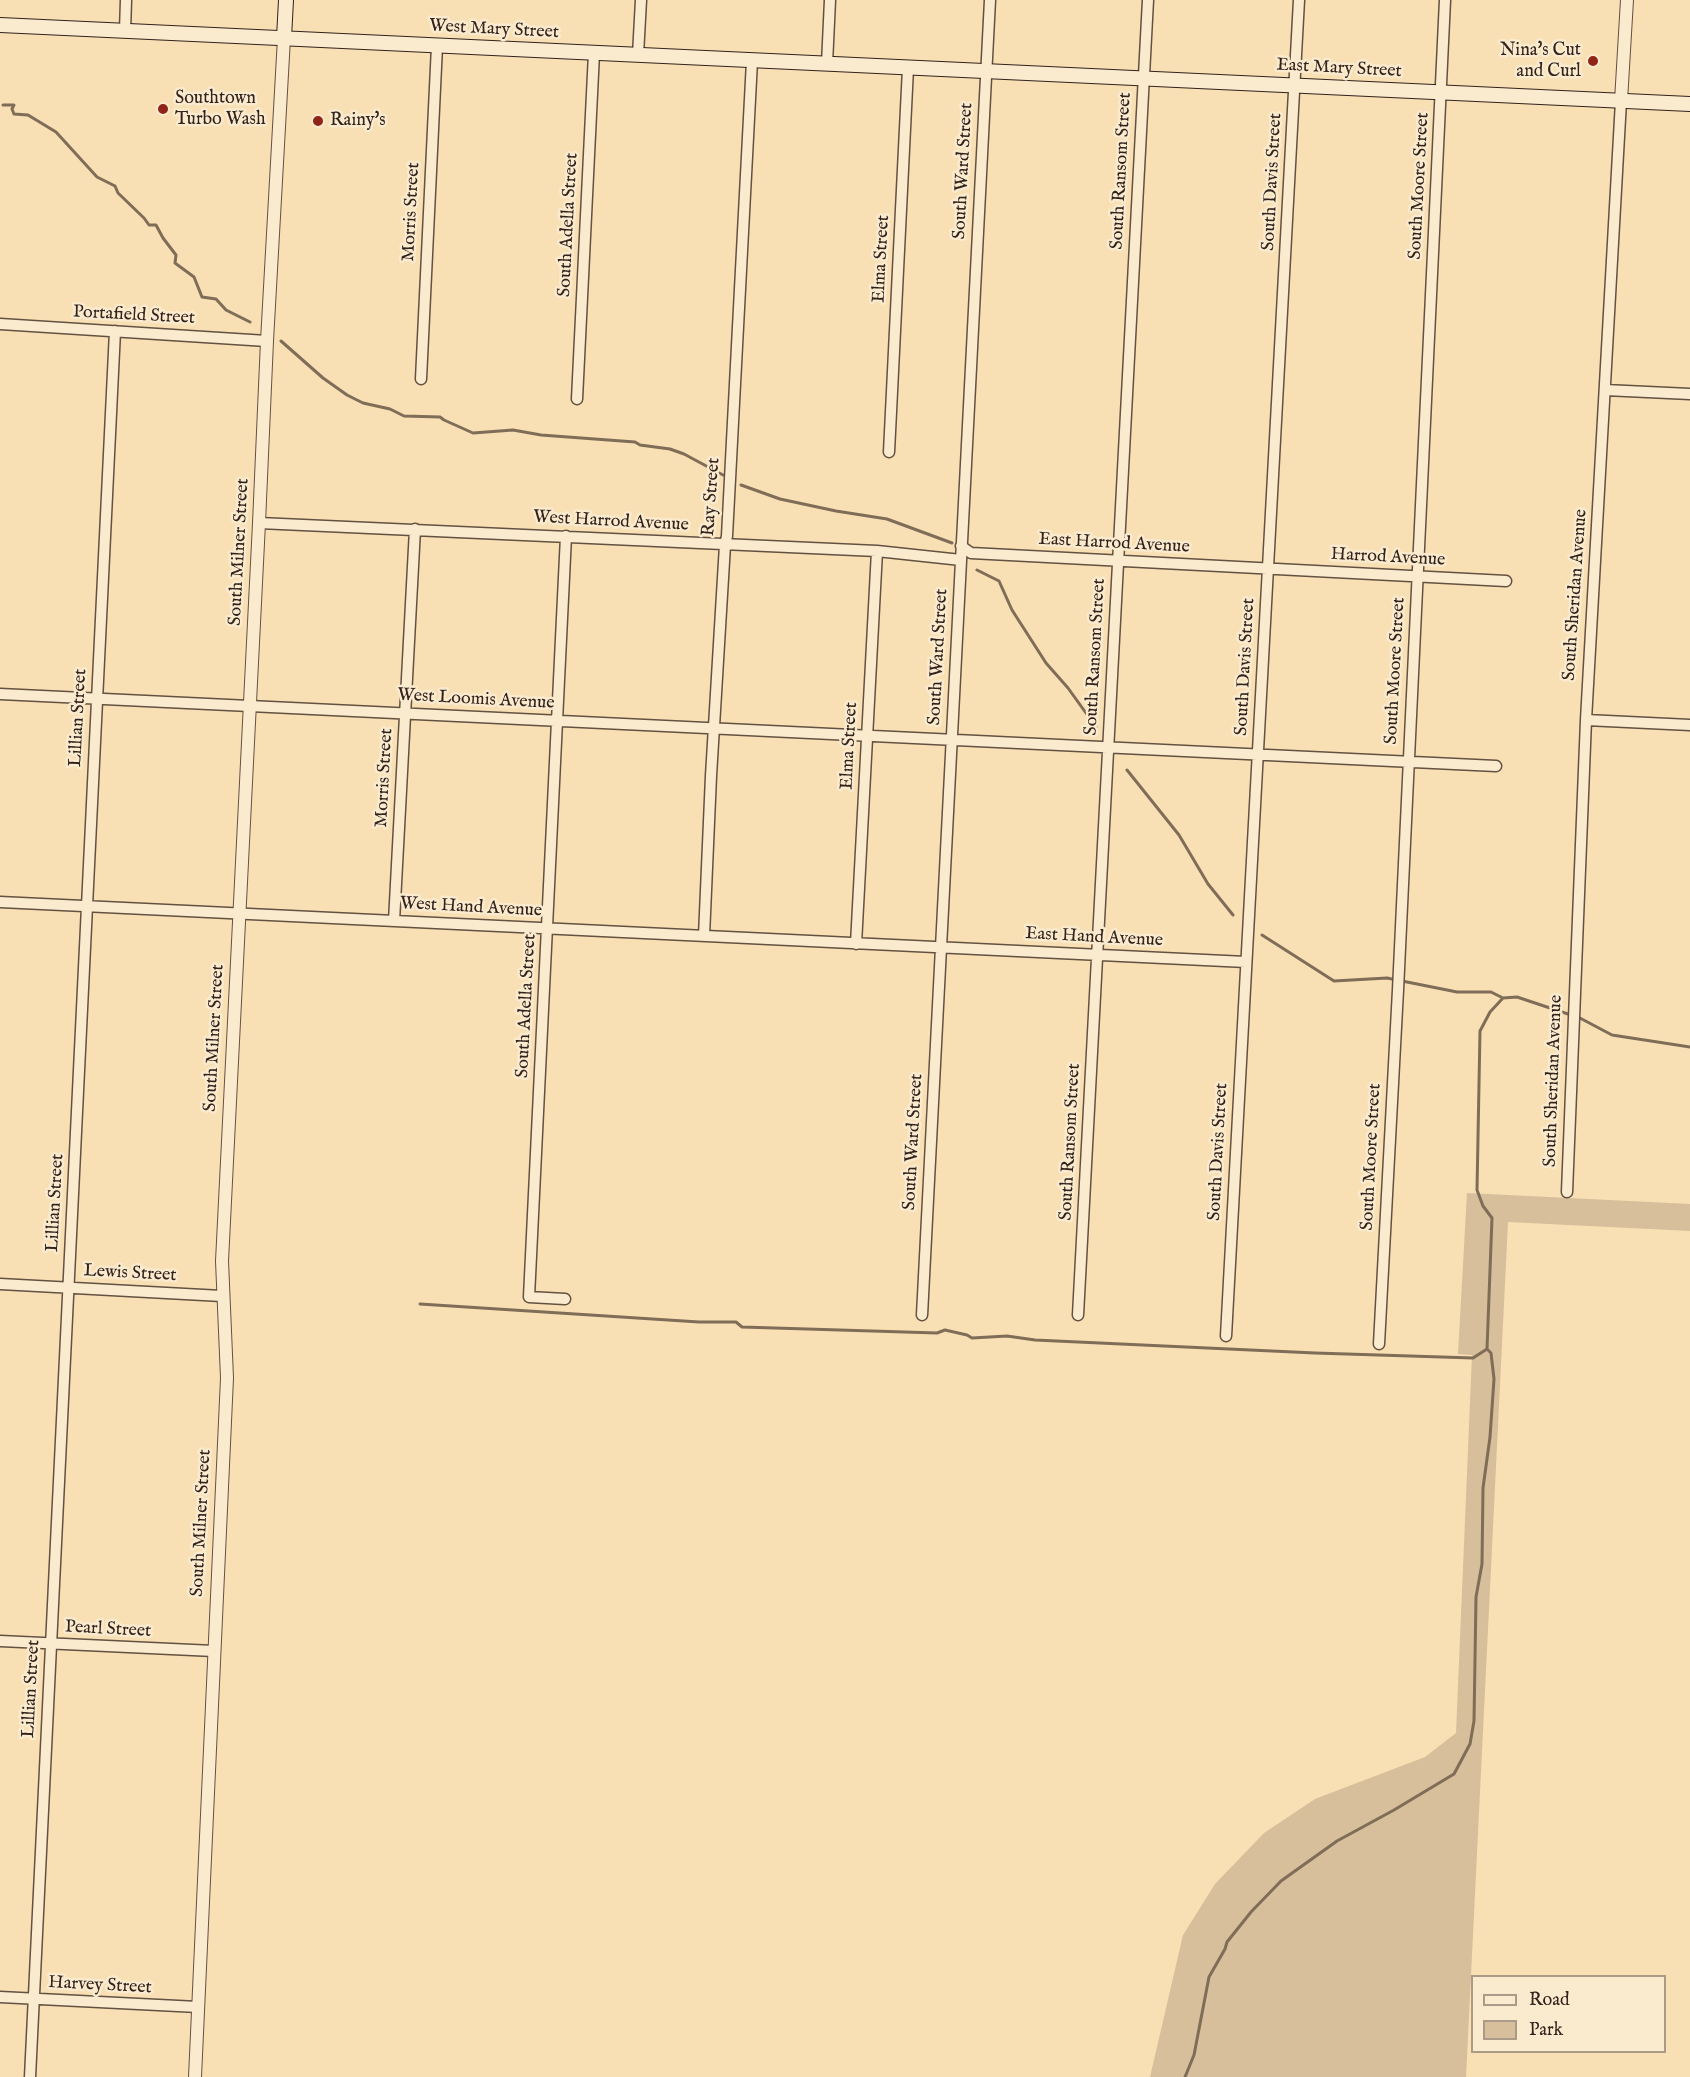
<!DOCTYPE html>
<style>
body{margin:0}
#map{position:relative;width:1690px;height:2077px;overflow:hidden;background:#f8dfb4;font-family:"IM FELL English",serif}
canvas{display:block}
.legend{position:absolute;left:1471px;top:1975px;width:195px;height:78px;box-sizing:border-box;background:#faeace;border:2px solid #aa9a87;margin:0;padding:8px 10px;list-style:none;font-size:18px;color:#31221c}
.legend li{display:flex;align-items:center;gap:12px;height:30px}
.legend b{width:30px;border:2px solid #aa9a87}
</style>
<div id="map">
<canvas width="1690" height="2077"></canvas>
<ul class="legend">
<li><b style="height:8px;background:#faeace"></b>Road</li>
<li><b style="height:16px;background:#d6bf9a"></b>Park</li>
</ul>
</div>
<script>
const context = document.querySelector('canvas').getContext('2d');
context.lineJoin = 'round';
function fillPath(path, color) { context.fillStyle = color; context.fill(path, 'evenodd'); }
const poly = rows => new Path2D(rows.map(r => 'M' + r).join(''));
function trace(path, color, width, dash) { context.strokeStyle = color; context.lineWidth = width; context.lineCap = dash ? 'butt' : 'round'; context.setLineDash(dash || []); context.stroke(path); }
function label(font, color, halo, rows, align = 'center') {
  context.font = font + ' "IM FELL English",serif'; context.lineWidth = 5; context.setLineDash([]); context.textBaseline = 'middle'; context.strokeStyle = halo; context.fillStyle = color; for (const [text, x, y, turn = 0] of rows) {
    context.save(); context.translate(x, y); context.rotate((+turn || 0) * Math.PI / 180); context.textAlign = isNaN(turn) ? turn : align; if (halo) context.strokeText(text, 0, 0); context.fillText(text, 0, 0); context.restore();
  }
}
fillPath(poly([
 [1467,1193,1690,1204,1690,1231,1508,1222,1466,2077,1150,2077,1183,1935,1215,1884,1264,1833,1315,1799,1425,1757,1456,1733,1472,1355,1458,1354]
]), '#d6bf9a');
trace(poly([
 [3,105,14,105,12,109,14,114,28,115,56,132,97,177,115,186,118,193,144,218,149,225,156,225,163,238,176,255,175,263,194,277,202,297,216,299,226,310,250,322],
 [281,341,323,378,347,395,363,403,390,409,404,416,440,417,444,420,473,433,513,430,541,435,635,442,640,445,670,449,684,454,723,475],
 [741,485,780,499,836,511,887,519,952,543],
 [977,570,999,581,1012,610,1046,663,1068,688,1096,727],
 [1127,770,1179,835,1208,884,1233,915],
 [1262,935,1334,981,1387,978,1457,992,1491,992,1503,998,1517,997,1571,1015],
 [1578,1017,1612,1035,1690,1047],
 [420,1304,699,1322,736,1322,742,1327,937,1333,945,1330,967,1335,972,1338,1007,1336,1035,1340,1315,1353,1473,1358,1487,1349],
 [1185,2077,1194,2055,1209,1977,1225,1949,1227,1942,1251,1912,1281,1881,1337,1841,1394,1810,1454,1774,1470,1744,1474,1721,1476,1597,1482,1564,1483,1488,1490,1437,1494,1379,1491,1353,1487,1349,1492,1218,1483,1206,1477,1190,1480,1031,1490,1012,1503,998]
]), '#806d58', 3);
const minor = poly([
 [125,31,126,0],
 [638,55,641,0],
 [827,64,830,0],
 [0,324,267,341],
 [421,379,437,46],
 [1605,390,1690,394],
 [577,399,594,53],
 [889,452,908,68],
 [259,523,877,551,961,560],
 [961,546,971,553,1506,581],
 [0,694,1496,766],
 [1586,720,1690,725],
 [0,902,1246,962],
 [394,921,415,529],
 [704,936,711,776,725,545,727,536,752,61],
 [856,944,877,551],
 [1567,1192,1586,720,1621,101],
 [0,1284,222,1296],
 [565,1299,529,1297,566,536],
 [922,1315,990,0],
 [1078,1315,1148,0],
 [1226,1336,1299,0],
 [1379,1344,1398,990,1445,0],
 [0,1641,214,1651],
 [0,1997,198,2007],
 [30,2077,115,331]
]);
const tertiary = poly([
 [1621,101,1627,0],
 [195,2077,227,1378,222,1261,259,523,267,341,284,38]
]);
const secondary = poly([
 [0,25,1690,104],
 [284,38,286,0]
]);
trace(minor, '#635142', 13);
trace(tertiary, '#635142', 14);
trace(secondary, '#31221c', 16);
trace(minor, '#faeace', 10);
trace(tertiary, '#faeace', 12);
trace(secondary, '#faeace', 14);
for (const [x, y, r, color] of [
 [1593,61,6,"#8f2418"],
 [163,109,6,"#8f2418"],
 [318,121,6,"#8f2418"]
]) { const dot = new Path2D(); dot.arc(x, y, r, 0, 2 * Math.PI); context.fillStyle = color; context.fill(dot); trace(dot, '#faeace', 2); }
label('18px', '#31221c', '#faeace', [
 ["West Mary Street",494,30,3],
 ["East Mary Street",1339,69,3],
 ["South Ward Street",964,171,-87],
 ["South Ransom Street",1122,171,-87],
 ["South Davis Street",1273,182,-87],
 ["South Moore Street",1420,186,-87],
 ["Morris Street",412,212,-87],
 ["South Adella Street",569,225,-87],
 ["Elma Street",882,259,-87],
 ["Portafield Street",134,316,3],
 ["Ray Street",712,497,-86],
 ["West Harrod Avenue",611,522,3],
 ["East Harrod Avenue",1114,544,3],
 ["South Milner Street",240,552,-87],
 ["Harrod Avenue",1388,558,3],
 ["South Sheridan Avenue",1576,595,-86],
 ["South Ward Street",939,657,-87],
 ["South Ransom Street",1096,657,-87],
 ["South Davis Street",1246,667,-87],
 ["South Moore Street",1396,671,-87],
 ["West Loomis Avenue",476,700,3],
 ["Lillian Street",79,718,-87],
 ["Elma Street",850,746,-87],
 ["Morris Street",385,778,-87],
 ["West Hand Avenue",471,908,3],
 ["East Hand Avenue",1094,938,3],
 ["South Adella Street",527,1006,-87],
 ["South Milner Street",215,1038,-87],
 ["South Sheridan Avenue",1554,1081,-88],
 ["South Ward Street",914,1142,-87],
 ["South Ransom Street",1071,1142,-87],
 ["South Davis Street",1219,1152,-87],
 ["South Moore Street",1372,1157,-87],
 ["Lillian Street",56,1203,-87],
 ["Lewis Street",130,1274,3],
 ["South Milner Street",202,1523,-87],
 ["Pearl Street",108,1630,3],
 ["Lillian Street",32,1689,-87],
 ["Harvey Street",100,1986,3]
]);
label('18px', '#31221c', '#faeace', [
 ["Nina's Cut",1581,51,"right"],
 ["and Curl",1581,72,"right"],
 ["Southtown",175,99],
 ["Turbo Wash",175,120],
 ["Rainy's",330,121]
], 'left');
</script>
